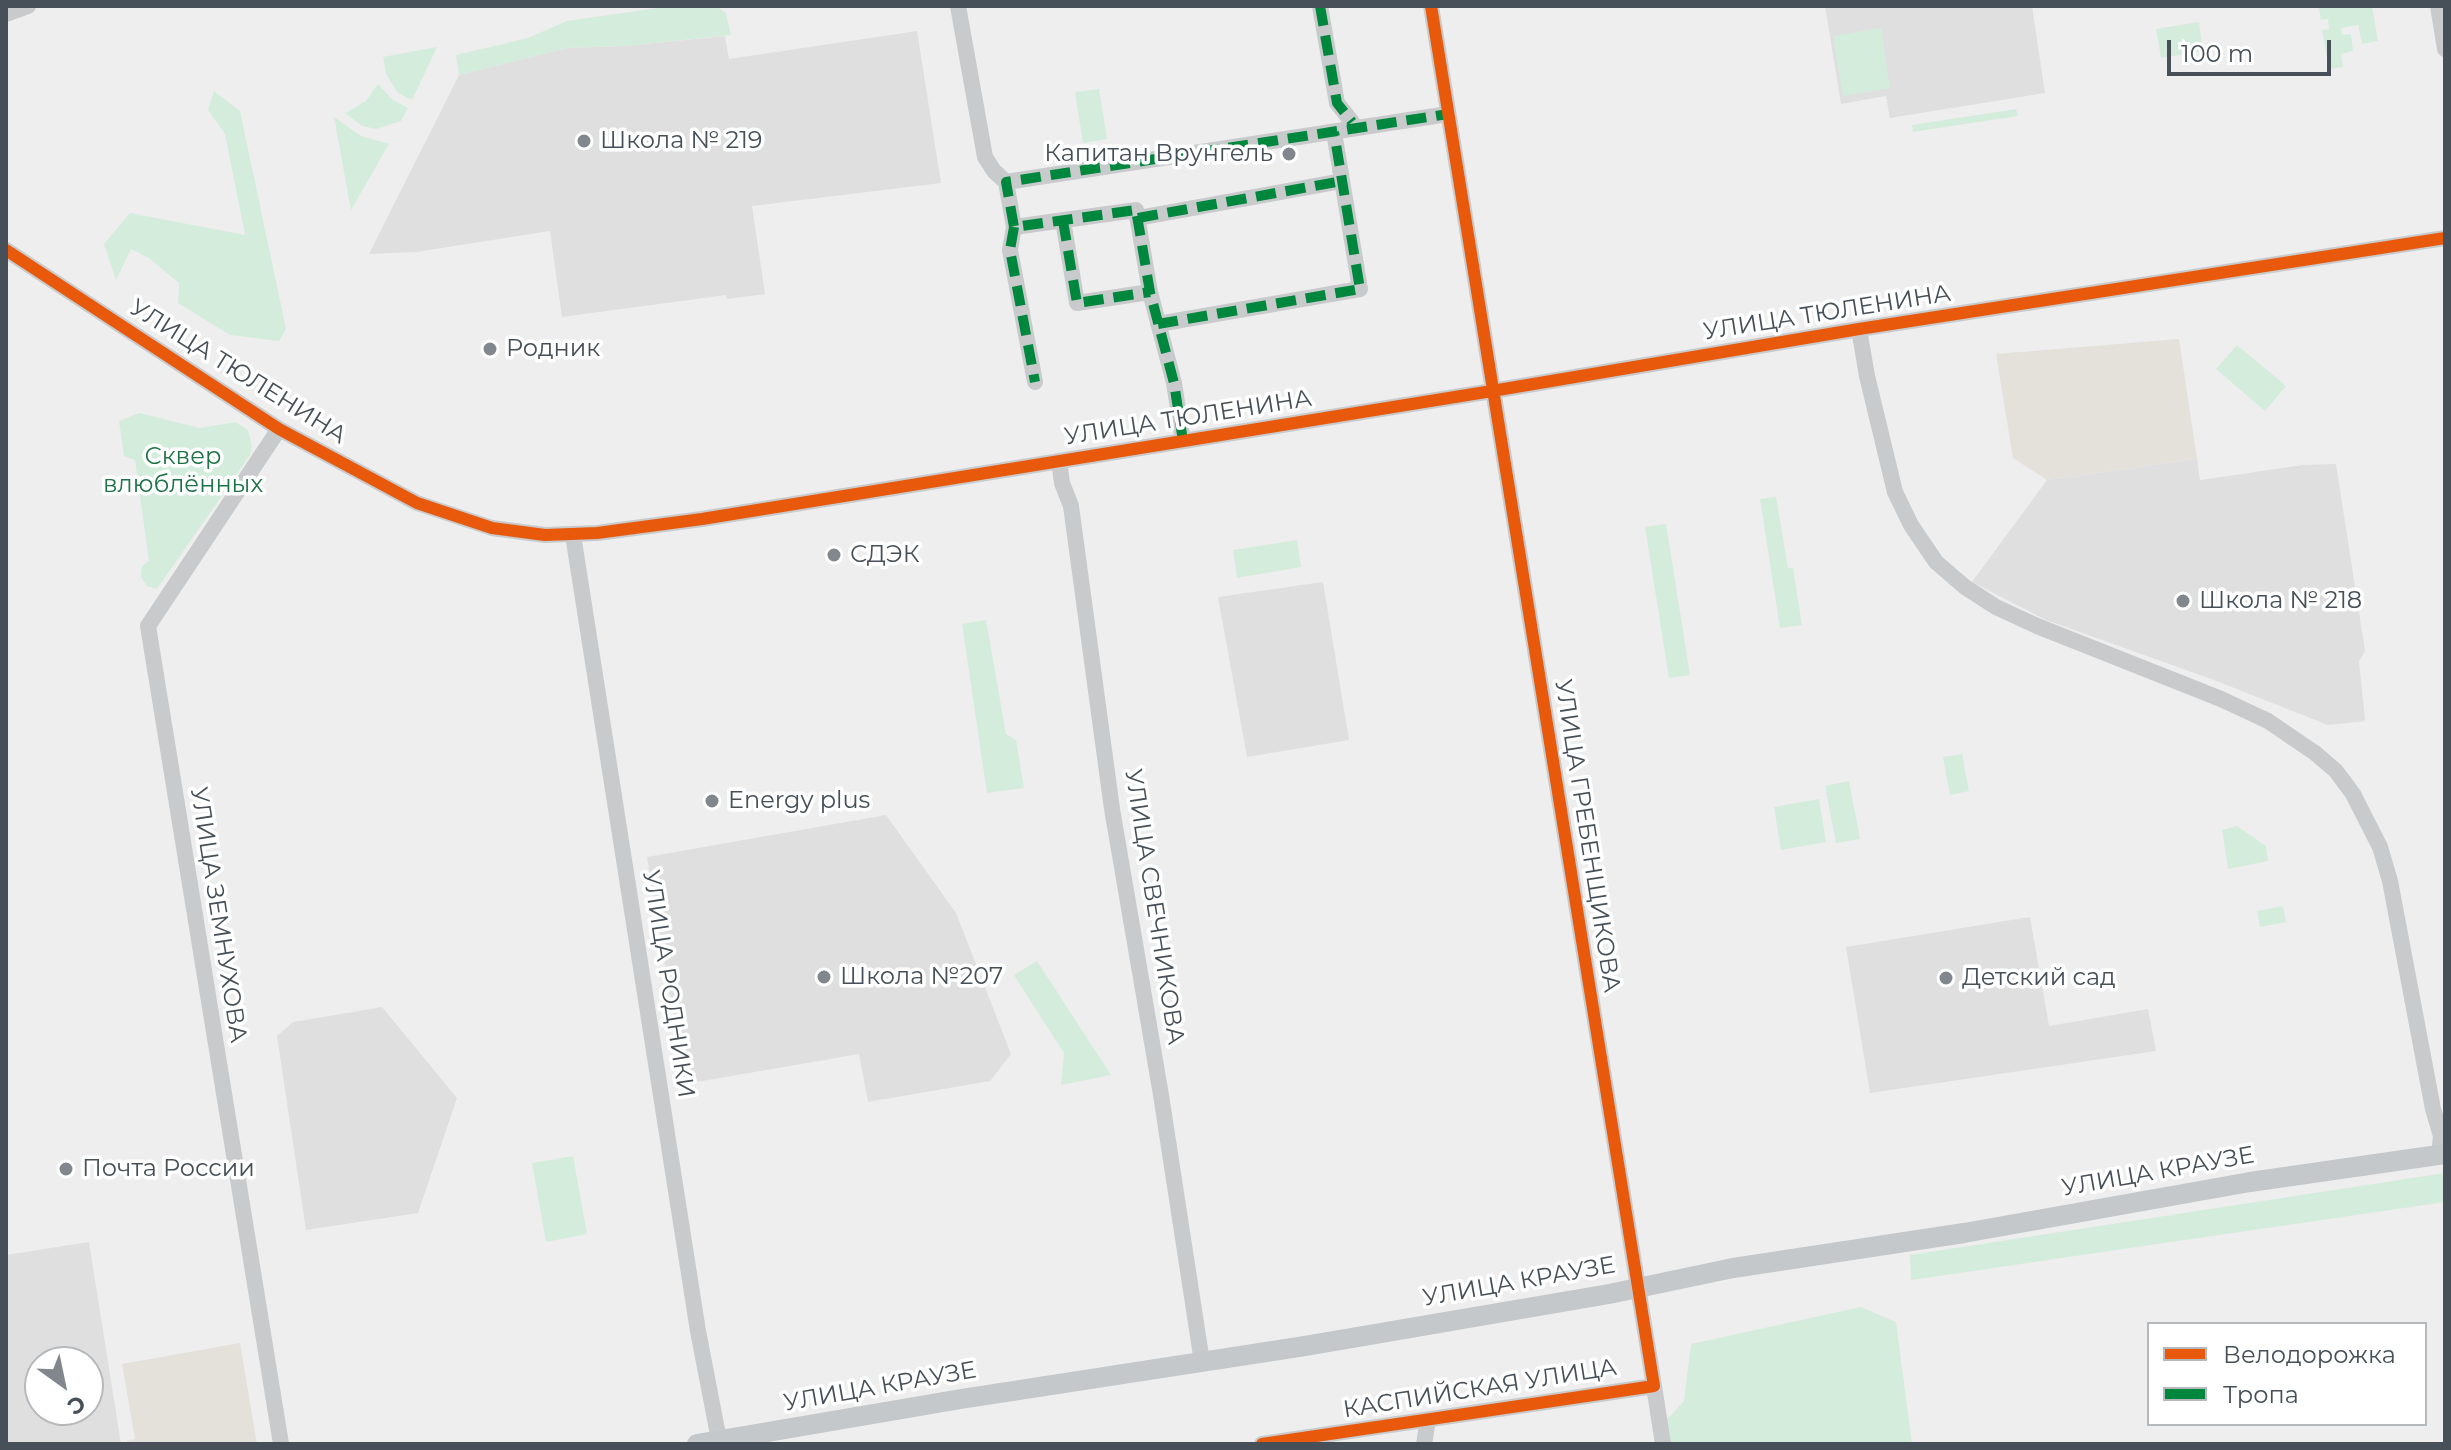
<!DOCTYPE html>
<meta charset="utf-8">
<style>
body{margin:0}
#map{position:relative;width:2451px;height:1450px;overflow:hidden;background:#eee;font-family:Montserrat,sans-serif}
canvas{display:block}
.frame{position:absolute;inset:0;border:8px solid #475058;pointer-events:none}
.legend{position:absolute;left:2147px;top:1322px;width:280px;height:104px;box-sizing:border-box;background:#fff;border:2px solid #b5b9bc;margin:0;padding:10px 14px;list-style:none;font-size:24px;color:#475058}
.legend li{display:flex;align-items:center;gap:16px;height:40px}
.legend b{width:40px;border:2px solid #b5b9bc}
.north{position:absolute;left:24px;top:1346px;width:80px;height:80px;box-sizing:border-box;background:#fff;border:2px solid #b5b9bc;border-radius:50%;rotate:147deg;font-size:22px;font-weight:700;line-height:32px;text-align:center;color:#475058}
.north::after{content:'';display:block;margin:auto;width:28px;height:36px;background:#81878c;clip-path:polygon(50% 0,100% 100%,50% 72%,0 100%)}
.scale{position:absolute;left:2167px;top:40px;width:164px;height:36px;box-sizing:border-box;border:4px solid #475058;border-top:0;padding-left:10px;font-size:24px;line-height:28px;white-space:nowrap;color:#475058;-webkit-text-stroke:6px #fff;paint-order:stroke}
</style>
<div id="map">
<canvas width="2451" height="1450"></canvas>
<div class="frame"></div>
<ul class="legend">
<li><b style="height:10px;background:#e8590c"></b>Велодорожка</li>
<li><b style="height:10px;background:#00873e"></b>Тропа</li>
</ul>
<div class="north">С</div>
<div class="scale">100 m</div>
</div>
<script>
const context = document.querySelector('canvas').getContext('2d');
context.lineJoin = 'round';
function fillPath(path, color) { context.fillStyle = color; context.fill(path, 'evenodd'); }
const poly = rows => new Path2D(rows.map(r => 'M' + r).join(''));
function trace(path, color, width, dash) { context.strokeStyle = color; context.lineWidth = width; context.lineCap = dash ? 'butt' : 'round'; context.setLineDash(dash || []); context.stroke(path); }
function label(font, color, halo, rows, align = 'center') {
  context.font = font + ' Montserrat,sans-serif'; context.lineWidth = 7; context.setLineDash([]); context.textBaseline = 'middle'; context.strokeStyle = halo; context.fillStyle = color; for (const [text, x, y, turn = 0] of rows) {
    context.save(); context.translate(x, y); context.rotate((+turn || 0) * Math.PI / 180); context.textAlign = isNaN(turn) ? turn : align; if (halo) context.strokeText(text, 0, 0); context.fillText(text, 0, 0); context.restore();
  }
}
fillPath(poly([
 [2179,339,2197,459,2047,480,2013,458,1996,354],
 [240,1343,257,1444,127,1444,127,1441,135,1439,122,1364]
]), '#e4e1db');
fillPath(poly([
 [1825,6,2032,6,2045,93,1890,118,1886,96,1841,104],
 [917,31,941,183,752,206,765,294,727,299,726,295,562,317,550,231,416,252,369,254,459,75,567,48,624,46,725,36,729,59],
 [2197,459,2200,480,2303,465,2336,464,2365,651,2359,661,2365,721,2328,725,2214,680,2046,620,1972,582,2047,480],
 [1323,582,1349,740,1247,757,1218,597],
 [886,815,956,913,1011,1054,990,1081,868,1102,859,1054,685,1084,647,857],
 [2030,917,2049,1026,2148,1009,2156,1051,1870,1093,1846,947],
 [382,1007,457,1098,418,1213,306,1230,277,1036,293,1022],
 [89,1242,121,1444,6,1444,6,1255],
 [40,1362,88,1362,88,1410,40,1410]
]), '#e0dfdf');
fillPath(poly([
 [672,6,716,6,726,13,731,35,624,46,567,48,459,75,456,55,528,38,567,21],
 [2318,6,2372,6,2378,41,2362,44,2358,25,2341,28,2342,35,2351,34,2353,51,2341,54,2343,67,2329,69,2322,30,2329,29,2328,19,2321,20],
 [2199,22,2203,51,2161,58,2156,29],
 [1881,28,1890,88,1843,96,1833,36],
 [437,47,412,100,398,93,386,74,383,57],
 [378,84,393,100,408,108,401,121,376,129,362,126,345,113,366,101],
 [1099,89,1107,139,1083,143,1075,92],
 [214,91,240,111,286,329,279,341,230,335,178,303,179,283,149,258,131,249,116,280,104,244,130,213,245,235,225,134,208,110],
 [2016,109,2018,116,1913,132,1912,125],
 [334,117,361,136,389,144,351,210],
 [2237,345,2286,386,2265,411,2216,369],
 [139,413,200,428,235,422,248,430,252,446,250,455,157,589,147,586,141,577,142,566,149,561,135,460,124,456,119,421],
 [1776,497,1788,568,1793,568,1802,625,1780,628,1760,499],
 [1666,524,1690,675,1669,678,1645,527],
 [1297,540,1301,567,1237,578,1233,550],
 [986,620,1006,734,1016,740,1024,788,987,793,962,624],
 [1962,754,1969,791,1950,795,1943,757],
 [1849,781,1860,839,1836,843,1825,786],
 [1819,799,1826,842,1781,850,1774,807],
 [2237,826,2266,846,2268,861,2228,869,2222,830],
 [2283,906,2286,922,2260,927,2257,911],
 [1037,961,1111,1075,1061,1085,1064,1053,1014,975],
 [573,1156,587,1234,546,1242,532,1163],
 [2445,1173,2445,1202,1911,1280,1910,1255],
 [1861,1307,1896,1322,1912,1444,1659,1444,1659,1428,1684,1401,1691,1344]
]), '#d4ecdc');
trace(poly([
 [958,6,985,157,994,171,1006,182,1014,227,1136,210,1150,292,1174,383,1183,441],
 [1320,6,1337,103,1352,122],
 [2438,6,2445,49],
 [6,14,28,6],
 [1006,182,1448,114],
 [1138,218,1342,181],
 [1063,221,1077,303,1150,292],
 [1014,227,1010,250,1035,382],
 [6,250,279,429,417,503,492,528,545,535,597,533,702,519,1492,391,1859,329,2445,238],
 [1158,324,1360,289,1334,132],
 [1859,329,1867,376,1895,492,1911,525,1936,562,1965,587,1996,607,2037,626,2221,699,2268,721,2315,753,2336,771,2353,794,2380,847,2390,881,2433,1109,2441,1136,2439,1155],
 [279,429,148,626,281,1444],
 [1059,461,1062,483,1071,506,1112,809,1161,1095,1202,1362],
 [573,535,698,1331,719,1440],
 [1654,1386,1663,1444],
 [1262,1444,1654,1386,1431,6],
 [1424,1444,1428,1420]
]), '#c8cacc', 16);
trace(poly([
 [697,1444,961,1399,1305,1346,1609,1294,1733,1268,1964,1233,2250,1182,2445,1154]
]), '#c4c8ca', 20);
trace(poly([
 [1320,6,1337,103,1352,122],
 [1138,218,1342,181],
 [1063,221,1077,303,1150,292],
 [1014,227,1010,250,1035,382],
 [1158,324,1360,289,1334,132],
 [1183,441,1174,383,1150,292,1136,210,1014,227,1006,182,1448,114]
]), '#00873e', 10, [20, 10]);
trace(poly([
 [6,250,279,429,417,503,492,528,545,535,597,533,702,519,1492,391,1859,329,2445,238],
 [1262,1444,1654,1386,1431,6]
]), '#e8590c', 12);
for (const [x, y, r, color] of [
 [584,141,8,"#81878c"],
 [1289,154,8,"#81878c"],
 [490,349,8,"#81878c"],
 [834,555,8,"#81878c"],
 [2183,601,8,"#81878c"],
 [712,801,8,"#81878c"],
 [824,977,8,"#81878c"],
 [1946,978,8,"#81878c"],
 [66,1169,8,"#81878c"]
]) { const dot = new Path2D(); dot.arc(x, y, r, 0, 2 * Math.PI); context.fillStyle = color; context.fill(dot); trace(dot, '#fff', 3); }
label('24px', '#475058', '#fff', [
 ["Школа № 219",600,141],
 ["Капитан Врунгель",1273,154,"right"],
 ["Родник",506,349],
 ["СДЭК",850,555],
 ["Школа № 218",2199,601],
 ["Energy plus",728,801],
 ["Школа №207",840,977],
 ["Детский сад",1962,978],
 ["Почта России",82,1169]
], 'left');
label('24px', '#475058', '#fff', [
 ["УЛИЦА ТЮЛЕНИНА",1827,313,-9],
 ["УЛИЦА ТЮЛЕНИНА",238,372,32],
 ["УЛИЦА ТЮЛЕНИНА",1188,418,-9],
 ["УЛИЦА ГРЕБЕНЩИКОВА",1587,836,81],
 ["УЛИЦА СВЕЧНИКОВА",1154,907,81],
 ["УЛИЦА ЗЕМНУХОВА",218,915,81],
 ["УЛИЦА РОДНИКИ",668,984,81],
 ["УЛИЦА КРАУЗЕ",2158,1172,-10],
 ["УЛИЦА КРАУЗЕ",1519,1282,-10],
 ["УЛИЦА КРАУЗЕ",880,1387,-10],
 ["КАСПИЙСКАЯ УЛИЦА",1480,1389,-9]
]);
label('24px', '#1e7347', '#fff', [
 ["Сквер",183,457],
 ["влюблённых",183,485]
]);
</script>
